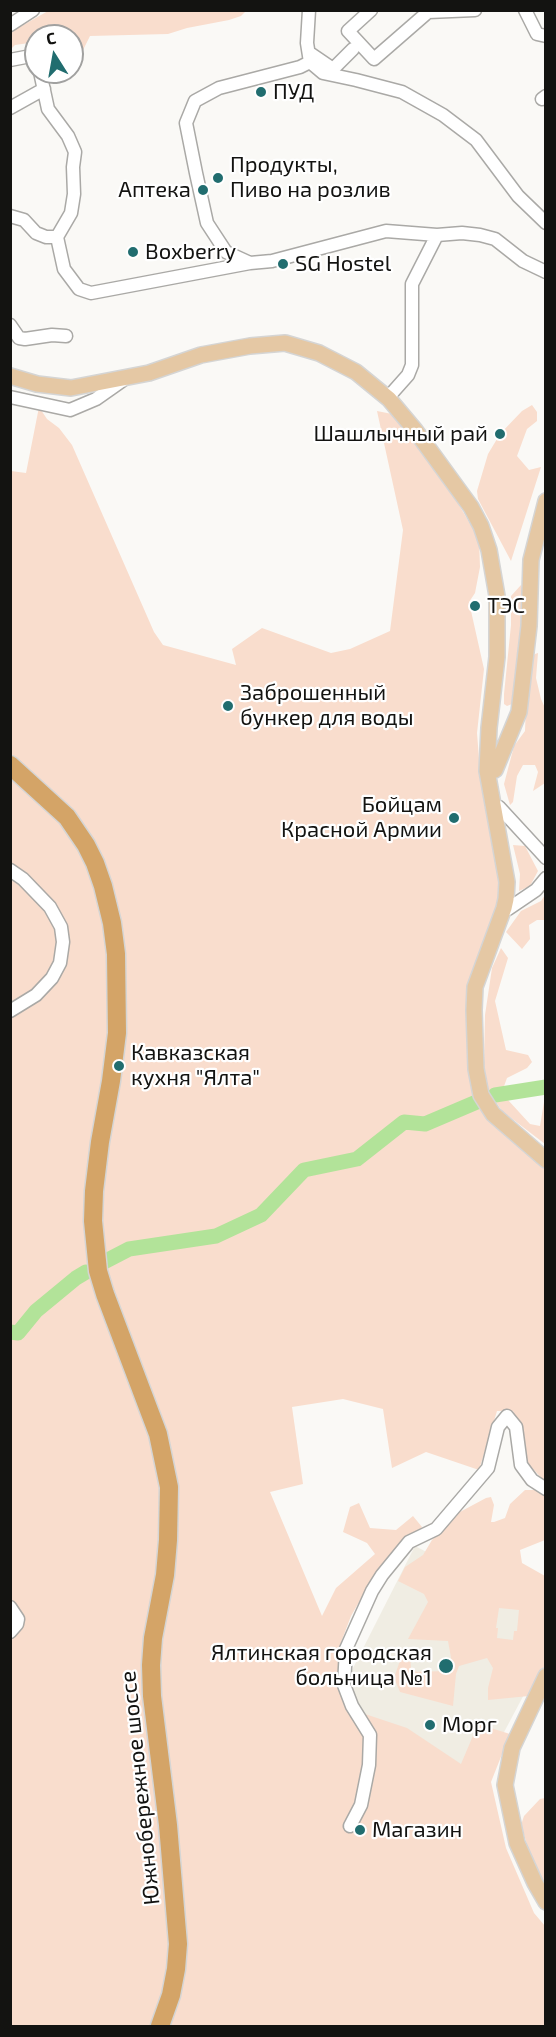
<!DOCTYPE html>
<meta charset="utf-8">
<style>
body{margin:0}
#map{position:relative;width:556px;height:2037px;overflow:hidden;background:#faf9f6;font-family:"Exo 2",sans-serif}
canvas{display:block}
.frame{position:absolute;inset:0;border:12px solid #131311;pointer-events:none}
.north{position:absolute;left:24px;top:24px;width:60px;height:60px;box-sizing:border-box;background:#fff;border:2px solid #a1a1a0;border-radius:50%;rotate:349deg;font-size:16px;font-weight:700;line-height:24px;text-align:center;color:#131311}
.north::after{content:'';display:block;margin:auto;width:21px;height:27px;background:#216d6f;clip-path:polygon(50% 0,100% 100%,50% 72%,0 100%)}
</style>
<div id="map">
<canvas width="556" height="2037"></canvas>
<div class="frame"></div>
<div class="north">С</div>
</div>
<script>
const context = document.querySelector('canvas').getContext('2d');
context.lineJoin = 'round';
function fillPath(path, color) { context.fillStyle = color; context.fill(path, 'evenodd'); }
const poly = rows => new Path2D(rows.map(r => 'M' + r).join(''));
function trace(path, color, width, dash) { context.strokeStyle = color; context.lineWidth = width; context.lineCap = dash ? 'butt' : 'round'; context.setLineDash(dash || []); context.stroke(path); }
function label(font, color, halo, rows, align = 'center') {
  context.font = font + ' "Exo 2",sans-serif'; context.lineWidth = 4.5; context.setLineDash([]); context.textBaseline = 'middle'; context.strokeStyle = halo; context.fillStyle = color; for (const [text, x, y, turn = 0] of rows) {
    context.save(); context.translate(x, y); context.rotate((+turn || 0) * Math.PI / 180); context.textAlign = isNaN(turn) ? turn : align; if (halo) context.strokeText(text, 0, 0); context.fillText(text, 0, 0); context.restore();
  }
}
fillPath(poly([
 [415,1546,545,1613,545,1655,485,1768,471,1773,370,1731,348,1678]
]), '#f0ede3');
fillPath(poly([
 [244,10,245,12,241,16,229,20,187,28,168,34,90,36,83,50,72,58,72,36,36,36,36,42,15,45,11,49,11,32,48,11],
 [532,405,537,412,537,421,527,429,517,456,529,470,541,467,511,561,478,499,477,491,488,454,500,434,522,411],
 [39,407,47,419,59,428,72,445,154,632,163,645,236,665,232,649,262,628,331,653,350,649,390,631,403,530,377,411,392,414,432,459,479,539,480,567,475,593,469,602,484,669,477,733,480,771,503,889,484,952,473,1089,545,1165,545,1482,523,1458,522,1436,513,1411,497,1411,479,1470,426,1452,392,1468,383,1409,343,1399,292,1407,303,1484,270,1492,322,1616,336,1588,375,1554,367,1543,343,1532,350,1507,359,1503,370,1528,396,1530,413,1516,422,1527,392,1558,363,1595,351,1616,337,1653,362,1713,407,1728,461,1764,478,1724,510,1734,491,1782,506,1848,534,1913,545,1926,545,2026,11,2026,11,471,26,473],
 [521,585,523,596,522,608,514,699,512,704,507,706,504,704,504,694,511,625,511,596],
 [538,653,536,678,541,699,545,708,545,783,533,791,538,772,535,765,523,765,517,776,513,802,510,805,504,784,514,746,525,731,527,678,530,661,535,654],
 [513,845,525,846,538,871,530,886,519,891,520,874],
 [545,895,545,920,537,920,529,925,530,939,522,949,506,932,521,911,541,901],
 [501,948,508,958,495,1001,506,1050,528,1055,532,1062,527,1068,507,1078,503,1089,508,1100,530,1124,540,1126,544,1102,545,1103,545,1144,502,1111,488,1090,484,1064,485,1015,492,968],
 [525,1490,541,1490,545,1494,545,1540,520,1550,522,1563,545,1576,545,1665,529,1696,488,1700,488,1688,493,1668,487,1658,459,1666,456,1674,453,1706,400,1692,394,1678,404,1649,410,1656,411,1668,417,1672,445,1671,452,1663,448,1641,408,1639,428,1602,424,1594,398,1581,405,1567,423,1555,432,1540,458,1513,486,1498,491,1497,494,1505,491,1522,494,1522,505,1518,510,1504],
 [499,1608,519,1610,517,1631,514,1631,513,1640,497,1638,498,1628,496,1628],
 [545,1798,545,1892,539,1883,521,1825,524,1816,540,1799]
]), '#f9ddcd');
trace(poly([
 [495,1095,546,1087],
 [102,1263,129,1249,216,1236,261,1215,304,1170,357,1159,404,1122,425,1124,479,1101],
 [10,1332,18,1333,36,1311,76,1278,86,1272]
]), '#b2e399', 15);
const minor = poly([
 [309,10,307,43,310,62,323,73,356,80,402,92,443,115,476,140,518,196,546,223],
 [371,10,348,31,374,59,428,12,475,10],
 [525,10,537,34,546,36],
 [10,25,33,10],
 [311,54,333,69,353,49],
 [10,60,36,55],
 [310,62,300,67,219,88,195,101,186,123,196,173,207,223,226,252,250,263,272,261,386,231,437,235,462,233,480,235,495,239,523,261,546,272],
 [40,72,48,109,68,136,75,152,73,167,74,194,71,213,57,237,64,269,79,289,91,293,250,263],
 [542,99,546,96],
 [10,108,44,89],
 [10,216,24,220,36,233,46,237,57,237],
 [10,325,19,338,25,339,52,335,66,336],
 [392,393,408,375,412,365,412,284,437,235],
 [10,397,70,410,96,399,123,380],
 [499,807,546,858],
 [10,870,23,879,50,907,61,927,63,942,60,963,52,978,36,995,10,1011],
 [504,908,508,909,536,890,546,878],
 [10,1607,18,1619,17,1624,10,1632],
 [350,1826,361,1805,369,1765,370,1735,352,1706,344,1685,346,1649,372,1591,382,1575,409,1542,436,1529,488,1468,498,1427,507,1416,516,1427,521,1465,532,1480,546,1489]
]);
const major = poly([
 [10,376,37,384,71,388,149,373,201,355,250,346,285,343,319,353,356,372,389,399,415,430,471,507,481,526,489,550,497,596,497,657,489,728,487,771,507,882,506,899,504,908,475,987,474,1010,476,1069,481,1095,493,1114,546,1160],
 [495,770,519,712,529,626,531,560,546,501],
 [546,1676,512,1748,505,1785,517,1843,535,1883,546,1902]
]);
const highway = poly([
 [10,765,67,817,86,845,95,863,103,886,112,923,116,954,117,1033,111,1081,100,1142,94,1191,93,1221,98,1271,105,1294,158,1434,169,1487,168,1540,165,1575,153,1638,151,1665,152,1696,168,1825,178,1944,176,1969,171,1995,160,2026]
]);
trace(minor, '#aaa9a6', 15);
trace(major, '#d5d5d4', 18);
trace(highway, '#d5d5d4', 21);
trace(minor, '#fff', 12);
trace(major, '#e5c8a4', 15);
trace(highway, '#d4a467', 18);
for (const [x, y, r, color] of [
 [261,92,6,"#216d6f"],
 [218,178,6,"#216d6f"],
 [203,190,6,"#216d6f"],
 [133,252,6,"#216d6f"],
 [283,264,6,"#216d6f"],
 [500,434,6,"#216d6f"],
 [475,606,6,"#216d6f"],
 [228,706,6,"#216d6f"],
 [454,818,6,"#216d6f"],
 [119,1066,6,"#216d6f"],
 [446,1666,8,"#216d6f"],
 [430,1725,6,"#216d6f"],
 [360,1830,6,"#216d6f"]
]) { const dot = new Path2D(); dot.arc(x, y, r, 0, 2 * Math.PI); context.fillStyle = color; context.fill(dot); trace(dot, '#fff', 2); }
label('22px', '#131311', '#fff', [
 ["ПУД",273,92],
 ["Продукты,",230,165],
 ["Пиво на розлив",230,190],
 ["Аптека",191,190,"right"],
 ["Boxberry",145,252],
 ["SG Hostel",295,264],
 ["Шашлычный рай",488,434,"right"],
 ["ТЭС",487,606],
 ["Заброшенный",240,693],
 ["бункер для воды",240,718],
 ["Бойцам",442,805,"right"],
 ["Красной Армии",442,830,"right"],
 ["Кавказская",131,1053],
 ["кухня \"Ялта\"",131,1078],
 ["Ялтинская городская",432,1653,"right"],
 ["больница №1",432,1678,"right"],
 ["Морг",442,1725],
 ["Магазин",372,1830]
], 'left');
label('22px', '#131311', '#fff', [
 ["Южнобережное шоссе",140,1788,-96]
]);
</script>
